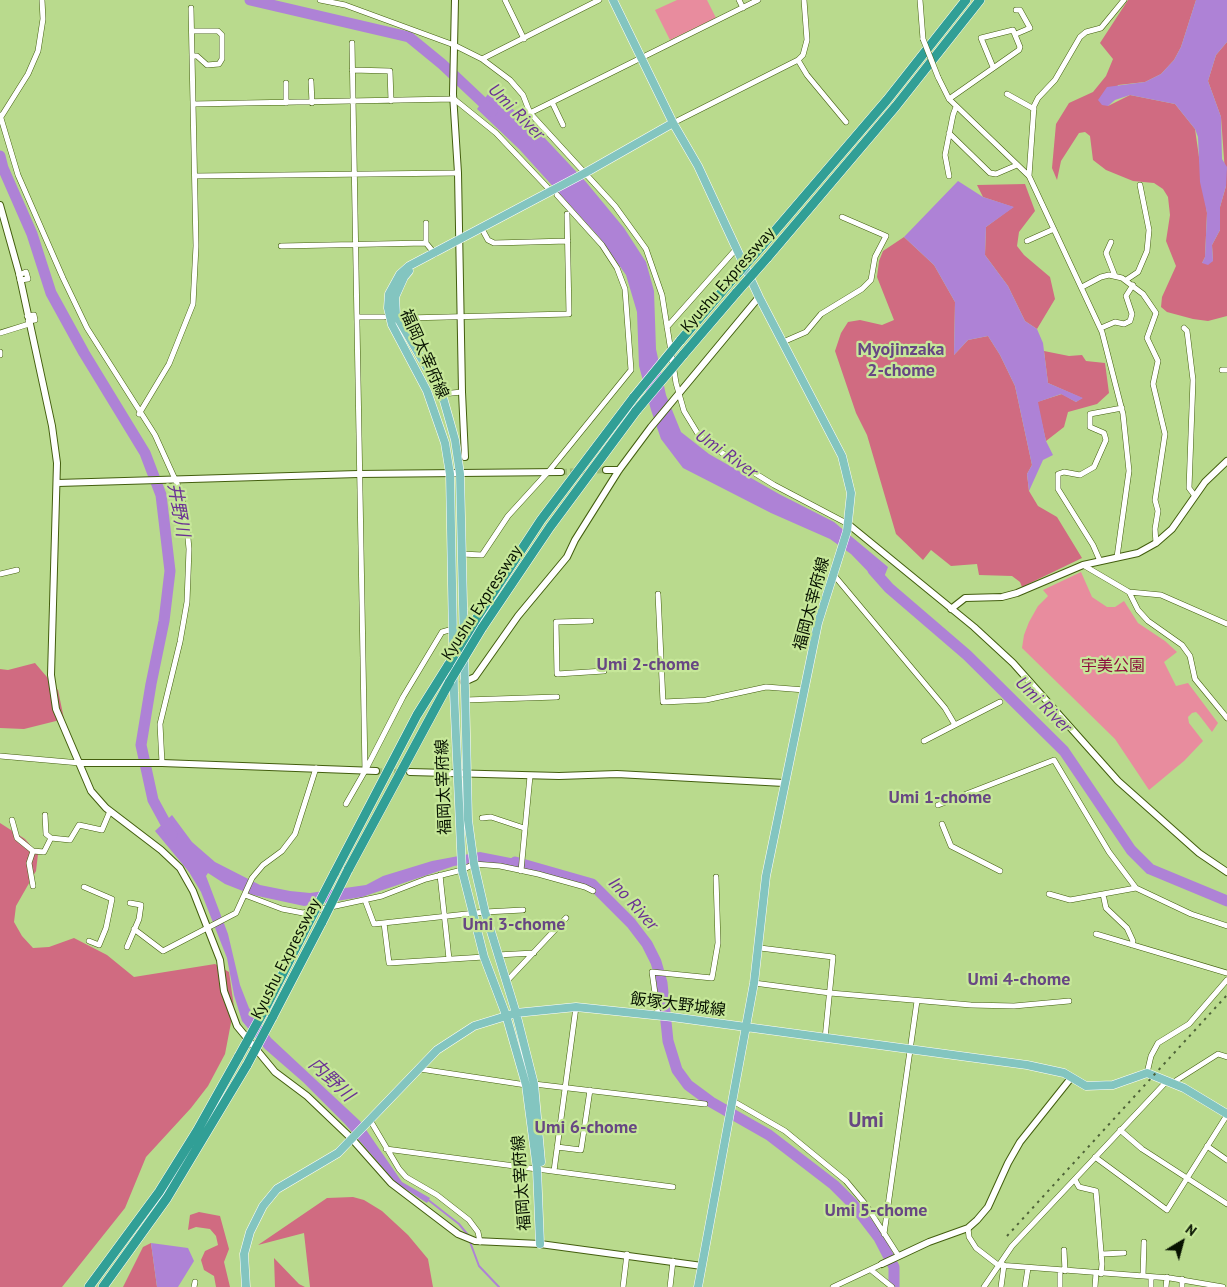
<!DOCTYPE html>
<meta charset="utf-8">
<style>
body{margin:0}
#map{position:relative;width:1227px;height:1287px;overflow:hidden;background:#b9da8d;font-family:"PT Sans",sans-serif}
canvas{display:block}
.north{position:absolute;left:1157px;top:1217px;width:50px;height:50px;-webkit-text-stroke:4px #c6e799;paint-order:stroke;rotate:37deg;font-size:14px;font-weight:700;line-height:20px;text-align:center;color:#071200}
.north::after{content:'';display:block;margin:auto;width:18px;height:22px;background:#071200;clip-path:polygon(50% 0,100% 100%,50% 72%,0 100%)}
</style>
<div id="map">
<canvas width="1227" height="1287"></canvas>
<div class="north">N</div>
</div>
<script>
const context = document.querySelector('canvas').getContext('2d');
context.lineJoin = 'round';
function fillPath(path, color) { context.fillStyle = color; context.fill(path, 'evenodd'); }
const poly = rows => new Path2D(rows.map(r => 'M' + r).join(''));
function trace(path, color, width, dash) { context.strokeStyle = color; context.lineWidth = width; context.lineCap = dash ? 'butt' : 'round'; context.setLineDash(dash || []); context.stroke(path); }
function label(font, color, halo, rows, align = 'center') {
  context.font = font + ' "PT Sans","Noto Sans JP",sans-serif'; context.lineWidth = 4.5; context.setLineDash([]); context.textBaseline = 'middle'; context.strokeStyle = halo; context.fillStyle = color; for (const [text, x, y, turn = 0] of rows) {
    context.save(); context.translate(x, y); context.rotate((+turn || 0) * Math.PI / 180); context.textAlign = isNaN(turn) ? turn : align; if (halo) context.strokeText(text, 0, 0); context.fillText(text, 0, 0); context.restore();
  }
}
fillPath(poly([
 [677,0,707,0,716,18,670,40,655,10],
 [1081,572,1092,597,1107,607,1115,607,1124,601,1138,623,1165,641,1177,652,1164,662,1176,686,1188,683,1218,723,1212,732,1199,715,1196,712,1192,713,1188,717,1189,723,1203,741,1184,761,1149,790,1115,739,1022,648,1024,635,1029,622,1038,606,1048,596,1043,590]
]), '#e88c9e');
fillPath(poly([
 [1128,0,1196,0,1181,47,1174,60,1161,74,1145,82,1118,85,1108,106,1130,95,1175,104,1195,129,1207,213,1205,257,1202,263,1213,261,1212,245,1220,230,1220,207,1226,186,1221,117,1208,81,1216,55,1227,42,1227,316,1208,321,1193,319,1167,312,1161,307,1162,297,1176,266,1166,241,1170,215,1168,197,1163,189,1154,183,1133,181,1106,170,1093,160,1090,136,1085,132,1079,133,1061,161,1057,180,1052,168,1056,124,1069,103,1093,92,1106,76,1113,59,1100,43],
 [1025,184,1035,211,1019,232,1017,246,1024,255,1050,277,1055,299,1037,329,1025,321,1008,286,985,255,986,227,1013,207,983,197,977,185],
 [904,237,934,265,955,302,954,355,968,340,988,336,1000,355,1015,386,1032,465,1027,474,1029,491,1038,506,1057,517,1082,558,1022,587,1020,582,1012,576,979,575,977,564,951,566,931,550,923,560,896,534,867,435,856,413,835,351,841,333,848,322,860,320,882,325,894,320,877,277,879,261,883,251],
 [1044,351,1069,356,1082,355,1086,361,1105,363,1109,393,1097,404,1068,412,1064,427,1046,441,1037,402,1062,394,1076,402,1082,398,1048,383],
 [35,663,58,690,64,719,24,729,0,728,0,669,8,670],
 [0,823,25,839,38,854,36,871,16,906,14,922,22,936,33,948,49,947,74,938,107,955,134,977,215,964,229,972,234,1007,225,1054,208,1086,191,1108,146,1157,125,1208,62,1287,0,1287],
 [353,1197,364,1200,382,1211,408,1235,428,1259,433,1287,310,1287,304,1233,258,1245,327,1198],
 [199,1212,220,1216,229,1249,224,1262,230,1287,216,1287,214,1276,204,1270,201,1260,205,1251,218,1245,216,1236,210,1229,196,1227,188,1230,190,1215],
 [151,1243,157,1287,123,1287,143,1247],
 [274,1258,299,1284,305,1287,275,1287]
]), '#d06b81');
fillPath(poly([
 [1196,0,1227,0,1227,42,1216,55,1208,81,1221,117,1222,159,1227,167,1226,186,1220,207,1220,230,1212,245,1213,261,1208,265,1202,263,1205,257,1207,213,1200,182,1198,137,1195,129,1175,104,1130,95,1115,100,1108,106,1102,105,1098,100,1107,87,1145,82,1161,74,1174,60,1181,47],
 [491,90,539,132,586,182,624,228,646,262,654,291,656,349,666,395,681,432,709,454,779,494,834,522,888,567,881,585,851,554,830,539,771,513,683,468,661,439,651,410,639,366,637,312,626,275,599,237,568,203,519,149,477,109],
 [958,181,983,197,1014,207,986,227,985,255,1008,286,1025,321,1037,329,1043,343,1048,383,1083,398,1076,402,1061,394,1038,402,1046,441,1053,455,1043,460,1029,491,1027,474,1032,465,1015,386,1000,355,988,336,968,340,954,355,955,302,934,265,904,237],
 [172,815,192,842,215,862,260,885,290,891,310,893,366,885,383,876,432,861,480,852,526,861,528,870,480,862,454,866,362,897,304,906,253,895,225,884,208,873,206,876,228,934,240,985,249,1008,271,1038,360,1121,402,1182,430,1198,427,1203,396,1183,345,1124,303,1082,265,1049,242,1021,234,995,227,958,201,892,189,872,155,831],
 [151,1243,188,1248,194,1261,178,1287,157,1287]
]), '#ae82d6');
trace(poly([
 [427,1199,459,1224,468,1235],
 [470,1242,479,1266,499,1287]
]), '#ae82d6', 2);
trace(poly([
 [250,0,409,37,442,64,492,111],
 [0,156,3,168,32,234,51,293,84,353,145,453,161,495,170,571,164,621,151,684,141,745,153,800,172,835],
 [873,570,889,588,967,655,1064,751,1131,850,1150,869,1227,901],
 [515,862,592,884,631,923,647,944,656,962,662,983,668,1041,677,1070,688,1085,711,1102,769,1135,834,1185,853,1204,879,1238,894,1267,894,1287]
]), '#ae82d6', 11);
trace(poly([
 [561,472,606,470],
 [376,771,403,772]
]), '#9ebc78', 6, [6, 3]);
const minor = poly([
 [320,0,345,5,454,45,482,59,510,80,523,95,530,113,615,206,646,249,662,295,676,383,684,411,698,434,722,453,774,485,848,524],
 [505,0,524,39],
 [739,0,743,8],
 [920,0,923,39],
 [192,31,218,31,222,35,222,59,219,64,207,65,197,56,192,56],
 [1016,34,1030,28,1020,10,1016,10],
 [352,43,365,771],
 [482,59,599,0],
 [798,60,807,75,846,122],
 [352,70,390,71,391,101],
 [938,77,949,99,1029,176,1102,332,1123,414,1129,471,1117,557],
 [311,81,312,103],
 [286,83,286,103],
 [1007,94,1034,109],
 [949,99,1019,50,1020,47,1013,30,981,38,993,67],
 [552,102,563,125],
 [193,104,454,99,496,133,548,188],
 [530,113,758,0],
 [0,115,18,175,63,278,87,328,155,435,179,488,186,517,189,549,187,602,180,642,160,724,162,763],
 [1,117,28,74,38,51,43,19,42,0],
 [673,123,798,60,803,55,807,40,804,0],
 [949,133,990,173,996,174,1017,165],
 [195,176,458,173],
 [949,176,945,155,953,115,956,107],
 [1029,176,1034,106,1038,98,1055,80,1080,37,1086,32,1101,28,1124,0],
 [426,223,426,243],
 [482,229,488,240,494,243,568,241],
 [1027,241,1054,229],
 [1111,242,1106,253,1115,276],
 [281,246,426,243,435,254],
 [19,275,26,272,28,279,20,280],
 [1126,280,1138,272,1147,251,1149,230,1140,185],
 [1082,287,1101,277,1109,275,1122,278,1143,294,1156,313,1147,338,1158,361,1153,384,1165,434,1155,500,1158,511,1155,529,1156,543],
 [27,316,34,315,35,320,28,321],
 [357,317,384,317],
 [407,318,569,314,567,214],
 [667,327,737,248],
 [1101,328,1115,322,1124,324,1130,321,1132,314,1126,296,1133,285],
 [1184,328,1187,331,1193,380,1189,488,1195,496],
 [0,333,29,324],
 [783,342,806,332,821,314,862,289,871,280,875,257,886,236,842,217],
 [0,352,0,355],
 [1222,370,1227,370],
 [442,394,462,392],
 [139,414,169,364,193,304,196,246,191,8],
 [462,554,482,555,508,516,549,471,631,370,625,289,617,268,602,245,557,195],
 [1100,561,1093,545,1058,489,1058,474,1064,472,1080,475,1094,467,1106,440,1104,433,1090,427,1090,414,1122,408],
 [1083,565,1129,592,1161,595,1227,624],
 [0,574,17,570],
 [833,574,945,708,955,725,924,741],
 [1129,592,1138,610,1148,621,1182,645,1190,656,1195,679,1227,718],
 [658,594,663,702,706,700,766,687,805,690],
 [591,621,556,622,557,674,604,671],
 [465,700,557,697],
 [955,725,1000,702],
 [0,756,80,763],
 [346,804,365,771,403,697,442,632,453,629],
 [938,805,1054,760,1109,852,1136,888,1191,914,1227,926],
 [45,815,46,834,51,838],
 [482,818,491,817,524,828],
 [12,820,17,838,33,851],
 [942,824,951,846,1000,871],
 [521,871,530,776],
 [440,875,449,959],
 [33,886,29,863,33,851,44,852,51,838,70,840,79,825,102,830,110,811],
 [84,887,112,899,106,928,99,945,89,941],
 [1049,894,1070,900,1136,888],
 [1103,894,1106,908,1127,928,1133,941,1132,945],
 [245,895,282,909,303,913,382,896,426,879,462,870,474,864,500,866,538,874,585,887,593,891],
 [365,900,374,924,485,912,523,910],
 [384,923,389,963,484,957],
 [134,929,163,951,236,913,252,878,263,865,282,851,295,834,316,768],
 [1096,934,1227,973],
 [127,947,139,919,141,905,130,903],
 [760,948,833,957,825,1039],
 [497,955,534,953],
 [506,982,566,918],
 [754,983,830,993,971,1005,1014,1006,1069,1001],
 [658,1015,652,972,712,978,718,943,716,877],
 [420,1069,526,1085,534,1084,705,1104],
 [1147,1073,1151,1056,1158,1043,1189,1024,1227,980],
 [1174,1084,1177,1080,1218,1054,1227,1057],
 [733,1101,785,1131,846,1181,866,1205,898,1255],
 [370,1120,399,1169,406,1177,437,1195,469,1220,478,1232,480,1242],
 [1120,1130,1142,1149,1227,1204],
 [1207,1146,1227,1160],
 [557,1147,581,1150,590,1090],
 [386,1149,673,1187],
 [1095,1157,1167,1210,1227,1115],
 [554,1171,576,1007],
 [1075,1180,1079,1187,1096,1191,1102,1264,1101,1274],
 [968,1228,969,1237,976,1248,998,1265,1170,1278,1223,1287],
 [884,1234,917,1001],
 [1064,1250,1065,1271],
 [1102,1254,1124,1253],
 [871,1270,892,1287],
 [1143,1276,1144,1242],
 [194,1287,195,1282],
 [623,1287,627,1254],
 [670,1287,673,1261],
 [833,1287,882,1264],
 [984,1287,1012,1246,1167,1081],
 [1001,1287,1004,1265],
 [1025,1287,1028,1268],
 [1060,1287,1060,1271],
 [1095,1287,1096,1273],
 [1151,1287,1151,1277],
 [1166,1287,1167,1277],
 [1182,1287,1182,1279]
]);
const tertiary = poly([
 [455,0,453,94,458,173,462,392,465,457],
 [0,205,19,273,52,426,57,463,51,675,56,709,91,791,106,808,161,850,180,868,193,891,220,960,224,991,237,1026,275,1072,307,1096,352,1139,391,1183,458,1234,475,1241,540,1244,702,1266],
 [606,470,619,470],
 [58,483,358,474,561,472],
 [848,524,974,627,1013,663,1118,781,1199,853,1227,872],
 [951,609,965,598,1002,597,1017,593,1083,565,1138,553,1156,543,1172,529,1205,482,1227,461],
 [464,682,475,677,518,616,567,557,575,540,619,470,651,427,759,297],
 [80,763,162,763,376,771],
 [410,772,559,776,617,774,784,783],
 [882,1264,929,1242,968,1228,977,1220,988,1207,1008,1163,1020,1142,1071,1078]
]);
const primary = poly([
 [613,0,673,123,698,166,759,297,842,456,851,493,847,531,818,623,766,876,754,983,698,1287],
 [409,271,404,277,395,297,396,315,442,394,455,440,460,474,468,820,474,864,485,912,516,1013,534,1084,541,1162],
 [540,1244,537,1169,526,1085,506,1015,484,957,462,870,454,693,450,474,445,443,427,391,392,325,388,308,389,294,400,274,409,266,585,173,673,123],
 [246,1287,244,1254,250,1232,263,1206,277,1189,338,1153,437,1050,474,1026,516,1013,576,1007,672,1017,1027,1065,1064,1073,1086,1086,1113,1085,1147,1073,1184,1088,1227,1114]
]);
const motorway = poly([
 [762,246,887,100,966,0],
 [767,258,896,106,980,0],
 [680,341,732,280],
 [683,355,737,292],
 [478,616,541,520,634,397],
 [482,628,550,527,636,411],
 [348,870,450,681],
 [334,874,417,715,449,664],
 [265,1009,307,926],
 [272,1018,322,922],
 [89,1287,159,1192,197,1131,239,1056],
 [103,1287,167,1198,247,1065]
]);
trace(minor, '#435e0e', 6);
trace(tertiary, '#435e0e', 8);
trace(primary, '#fff', 9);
trace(motorway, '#fff', 10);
trace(minor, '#fff', 5);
trace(tertiary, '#fff', 6);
trace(primary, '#83c5c0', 8);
trace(motorway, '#319f96', 9);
trace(poly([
 [1007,1236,1227,995]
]), '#4e6238', 2, [2.5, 5]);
const minorBridge = poly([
 [923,39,938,77]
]);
const motorwayBridge = poly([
 [732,280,762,246],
 [737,292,767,258],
 [634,397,680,341],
 [636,411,683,355],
 [449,664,478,616],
 [450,681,482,628],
 [322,922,348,870],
 [307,926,334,874],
 [239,1056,265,1009],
 [247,1065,272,1018]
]);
trace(minorBridge, '#435e0e', 6, []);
trace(motorwayBridge, '#fff', 10, []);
trace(minorBridge, '#fff', 5);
trace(motorwayBridge, '#319f96', 9);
label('16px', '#071200', '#c6e799', [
 ["Kyushu Expressway",728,280,-49],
 ["福岡太宰府線",424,354,66],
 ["Kyushu Expressway",482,603,-57],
 ["福岡太宰府線",812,604,-75],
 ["福岡太宰府線",444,787,-92],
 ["Kyushu Expressway",286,959,-63],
 ["飯塚大野城線",678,1005,7],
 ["福岡太宰府線",522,1183,-94]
]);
label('16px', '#8d103e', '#c6e799', [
 ["宇美公園",1113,666]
]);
label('italic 18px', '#6a3194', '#c6e799', [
 ["Umi River",516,112,45],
 ["Umi River",726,454,35],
 ["井野川",178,510,80],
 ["Umi River",1043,705,45],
 ["Ino River",633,904,48],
 ["内野川",331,1080,43]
]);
label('bold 18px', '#674783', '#c6e799', [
 ["Myojinzaka",901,350],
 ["2-chome",901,371],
 ["Umi 2-chome",648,665],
 ["Umi 1-chome",940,798],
 ["Umi 3-chome",514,925],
 ["Umi 4-chome",1019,980],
 ["Umi 6-chome",586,1128],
 ["Umi 5-chome",876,1211]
]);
label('bold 21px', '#674783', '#c6e799', [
 ["Umi",866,1121]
]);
</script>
